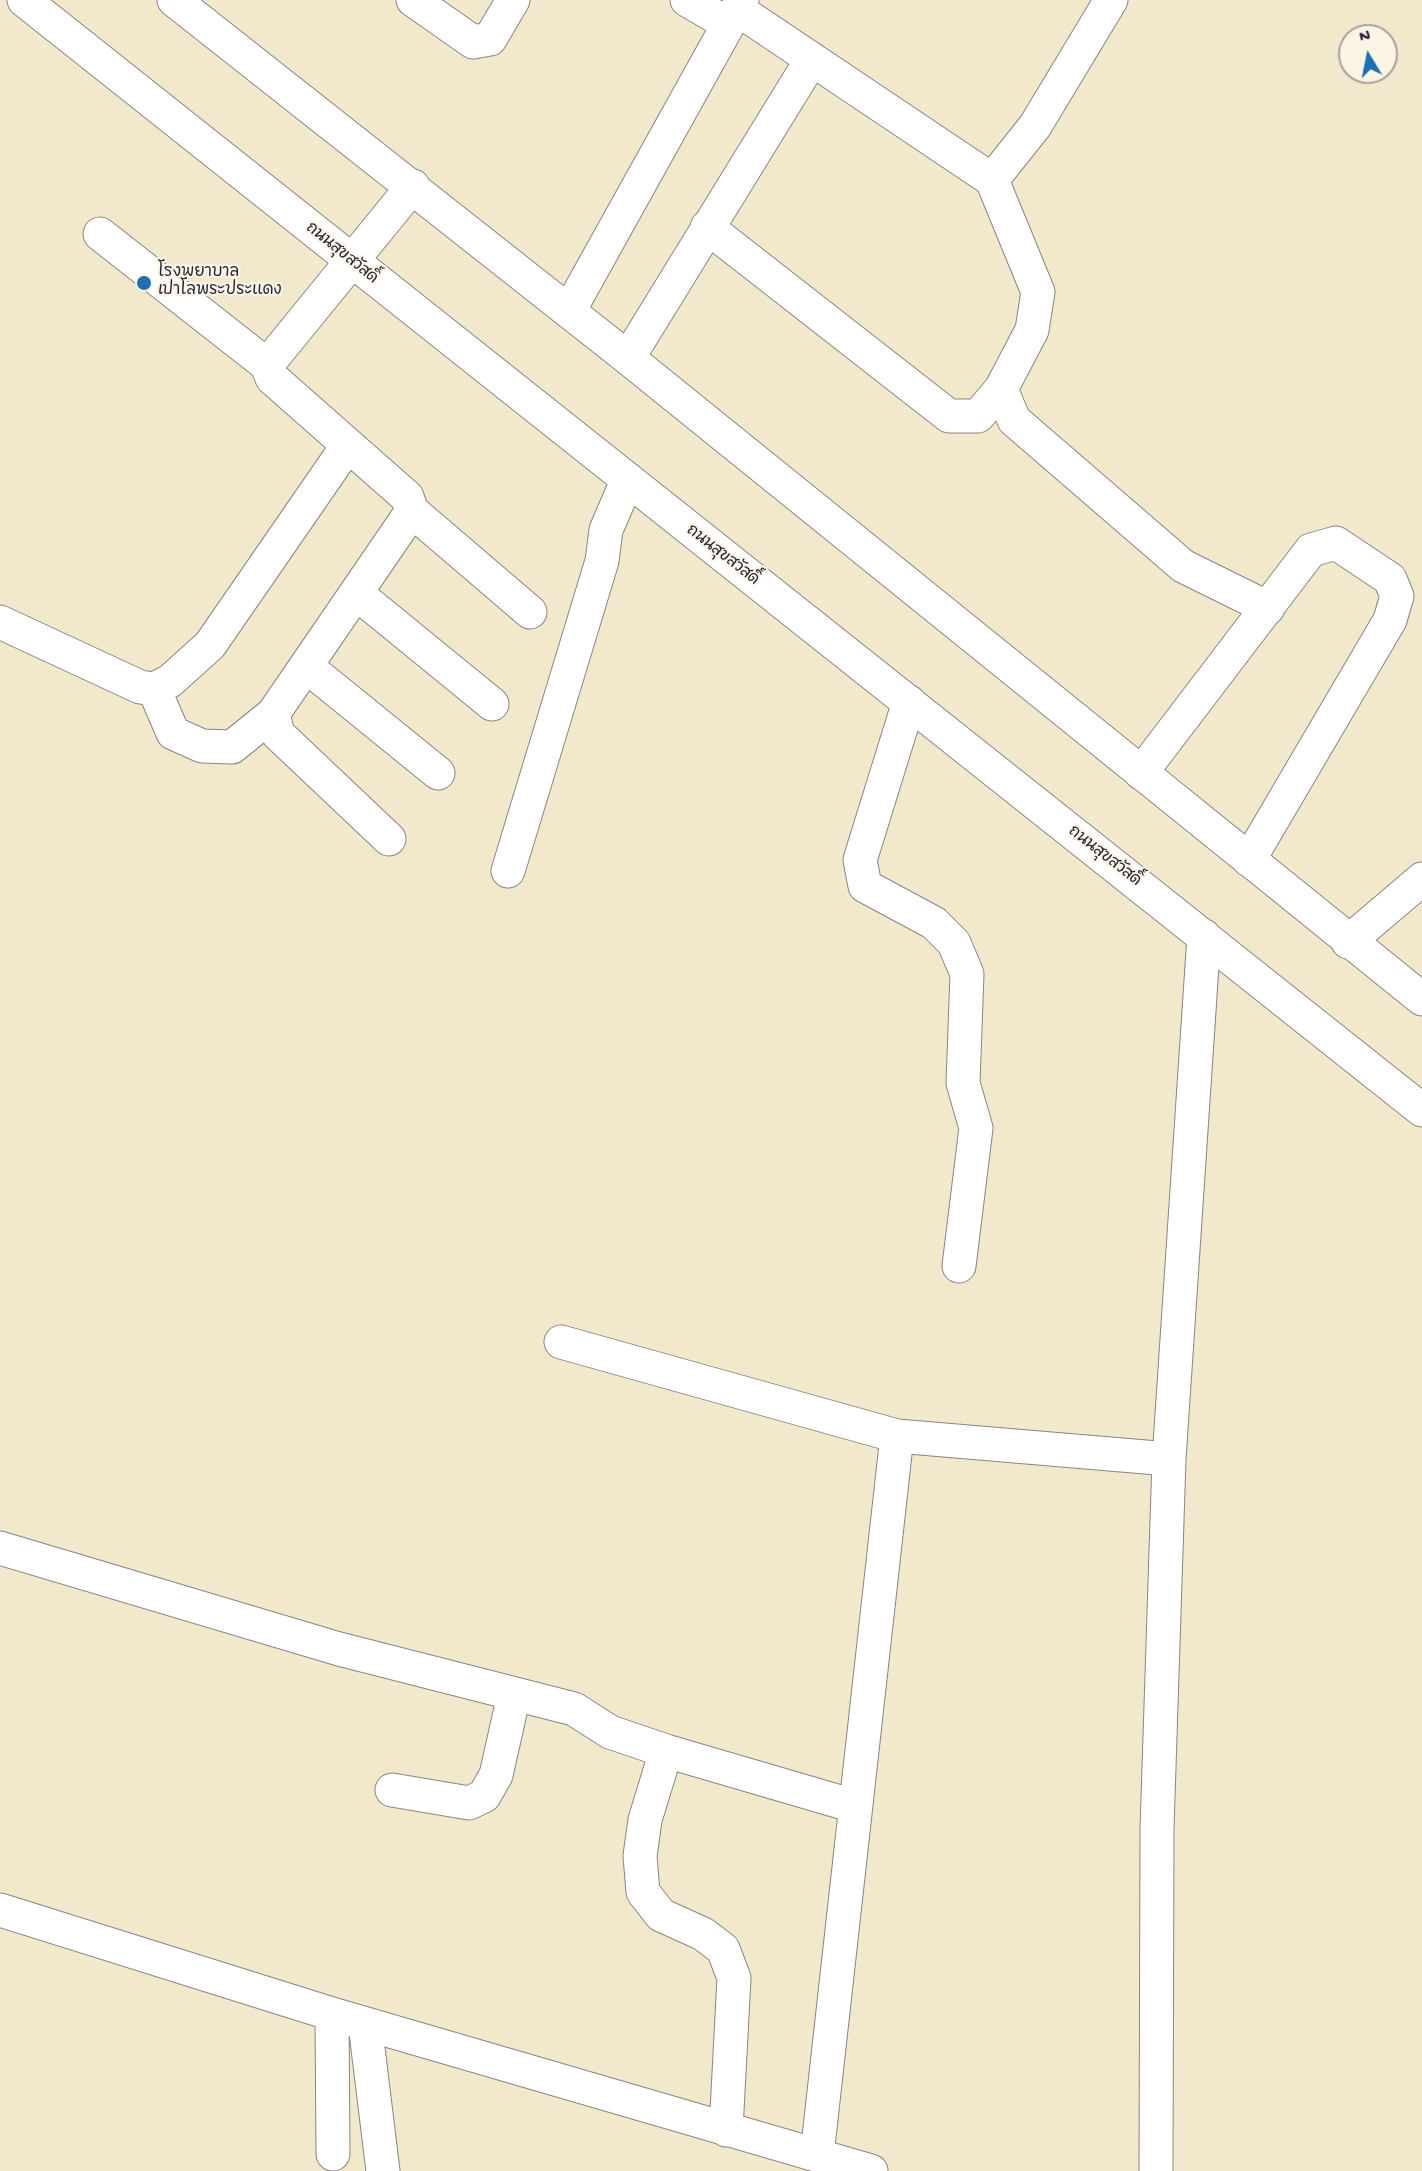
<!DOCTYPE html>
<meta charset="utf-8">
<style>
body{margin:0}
#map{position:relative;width:1422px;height:2171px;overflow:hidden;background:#f2e8cc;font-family:"Gochi Hand",sans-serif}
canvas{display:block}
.north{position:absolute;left:1338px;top:24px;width:60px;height:60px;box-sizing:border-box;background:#fcf5e5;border:2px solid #a5a1a1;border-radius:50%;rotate:350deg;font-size:16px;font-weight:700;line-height:24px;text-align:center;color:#22223b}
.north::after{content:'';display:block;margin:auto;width:21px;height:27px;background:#1f6fb2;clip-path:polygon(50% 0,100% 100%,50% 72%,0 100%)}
</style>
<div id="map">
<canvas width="1422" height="2171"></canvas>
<div class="north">N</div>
</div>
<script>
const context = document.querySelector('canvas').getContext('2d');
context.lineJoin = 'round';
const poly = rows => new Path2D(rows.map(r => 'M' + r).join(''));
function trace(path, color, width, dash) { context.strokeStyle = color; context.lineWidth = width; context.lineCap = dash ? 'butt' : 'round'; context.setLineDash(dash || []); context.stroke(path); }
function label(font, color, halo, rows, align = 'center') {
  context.font = font + ' "Gochi Hand","Playpen Sans Thai",sans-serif'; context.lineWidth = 4.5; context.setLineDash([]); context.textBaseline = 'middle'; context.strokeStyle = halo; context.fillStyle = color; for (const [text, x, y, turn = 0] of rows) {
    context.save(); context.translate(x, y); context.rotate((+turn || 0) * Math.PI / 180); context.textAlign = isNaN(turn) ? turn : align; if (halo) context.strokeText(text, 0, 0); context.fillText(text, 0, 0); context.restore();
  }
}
const minor = poly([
 [413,0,473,42,490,39,513,0],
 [687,0,728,24],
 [737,9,992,180,1038,292,1032,330,1001,389,1014,420,1183,566,1268,608],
 [992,180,1035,126,1111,0],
 [707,227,949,416,978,416,1001,389],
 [100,234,267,365],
 [569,311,742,0],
 [628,358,812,59],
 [412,511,530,612],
 [356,593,492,704],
 [0,622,140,687,154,689,170,681,210,645,348,445],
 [306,666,438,773],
 [154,689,173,733,202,746,232,747,273,714],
 [909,702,860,860,865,886,934,923,954,943,967,974,963,1083,976,1128,959,1266],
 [1141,773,1311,550,1336,543,1390,579,1397,596,1390,620,1249,860],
 [389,839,278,734,273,714,412,511,407,497,272,378,267,365,413,186],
 [508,871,602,561,606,530,627,481],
 [1348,942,1422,879],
 [561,1342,897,1436],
 [0,1548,339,1649,574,1709,610,1732,666,1751,854,1806],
 [666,1751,645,1820,640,1856,643,1892,661,1915,703,1934,723,1949,734,1978,726,2130],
 [392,1790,469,1803,484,1796,496,1775,514,1695],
 [0,1910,332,2014,871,2171],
 [332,2014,333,2154],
 [365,2024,383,2171],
 [817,2155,897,1436,1169,1459],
 [1156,2171,1157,1829,1169,1459,1204,936]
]);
const major = poly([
 [24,0,1422,1110],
 [174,0,628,358,1422,999]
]);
trace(minor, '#8a8584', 35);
trace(major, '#8a8584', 35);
trace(minor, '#fff', 33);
trace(major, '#fff', 33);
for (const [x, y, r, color] of [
 [144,283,8,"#1f6fb2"]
]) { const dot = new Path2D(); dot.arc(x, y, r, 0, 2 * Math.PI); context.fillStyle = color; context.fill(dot); trace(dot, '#fcf5e5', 2); }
label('16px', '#22223b', '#fcf5e5', [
 ["ถนนสุขสวัสดิ์",341,254,39],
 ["ถนนสุขสวัสดิ์",722,556,38],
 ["ถนนสุขสวัสดิ์",1104,857,38]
]);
label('16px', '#22223b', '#fcf5e5', [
 ["โรงพยาบาล",158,274],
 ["เปาโลพระประแดง",158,292]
], 'left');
</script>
